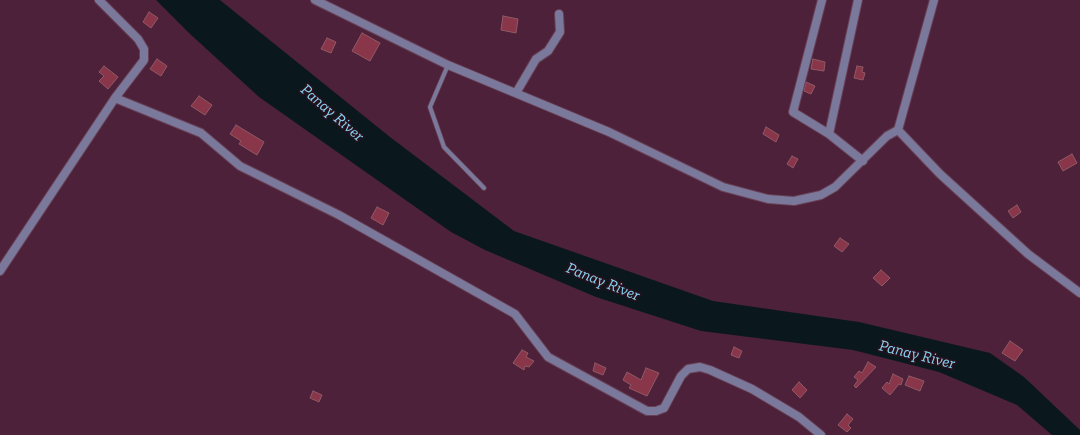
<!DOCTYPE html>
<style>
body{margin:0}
canvas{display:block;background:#4c2139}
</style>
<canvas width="1080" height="435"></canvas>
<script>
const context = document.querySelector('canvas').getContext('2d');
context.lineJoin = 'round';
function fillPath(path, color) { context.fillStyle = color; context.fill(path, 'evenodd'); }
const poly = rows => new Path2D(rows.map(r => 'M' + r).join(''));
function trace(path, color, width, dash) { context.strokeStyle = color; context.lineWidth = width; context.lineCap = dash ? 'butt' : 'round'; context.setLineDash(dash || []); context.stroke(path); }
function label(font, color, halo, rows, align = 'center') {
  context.font = font + ' "Zilla Slab",serif'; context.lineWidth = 3.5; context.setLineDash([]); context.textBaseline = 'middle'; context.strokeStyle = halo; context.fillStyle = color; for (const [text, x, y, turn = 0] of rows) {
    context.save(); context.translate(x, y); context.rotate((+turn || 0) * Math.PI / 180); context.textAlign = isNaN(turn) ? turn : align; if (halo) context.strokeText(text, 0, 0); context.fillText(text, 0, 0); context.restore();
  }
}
fillPath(poly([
 [156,0,220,0,390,137,514,231,713,301,859,322,990,353,1024,377,1080,430,1080,435,1052,435,1017,405,939,372,853,350,701,331,596,297,485,250,451,232,259,97,189,33]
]), '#0a181e');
const building = poly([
 [149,12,158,18,151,28,143,22,149,12],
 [503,16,518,19,516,33,501,30,503,16],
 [362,33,380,43,370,61,352,51,362,33],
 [327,38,336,42,331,53,321,49,327,38],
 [157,59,167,66,161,76,150,69,157,59],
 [813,59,825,62,824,71,811,69,813,59],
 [104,66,118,77,108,89,99,81,104,76,99,72,104,66],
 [857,66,863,67,862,72,865,73,863,80,854,78,857,66],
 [806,82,815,86,811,94,804,91,806,82],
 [199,96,212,105,205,115,191,106,199,96],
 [236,125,264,142,257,155,239,144,241,141,230,134,236,125],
 [766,127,779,135,776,142,763,134,766,127],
 [1072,154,1077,163,1063,171,1058,162,1072,154],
 [792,156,798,159,793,168,787,164,792,156],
 [1017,205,1021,212,1013,218,1008,211,1017,205],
 [377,207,389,213,383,225,371,218,377,207],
 [840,238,849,244,842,252,834,246,840,238],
 [881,270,890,278,882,286,873,278,881,270],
 [1010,341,1023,350,1015,361,1002,353,1010,341],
 [734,347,742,351,739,358,731,355,734,347],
 [522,350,528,353,526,357,534,361,529,367,525,366,524,370,513,363,522,350],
 [868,362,876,367,856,388,854,386,858,380,854,377,859,371,862,373,868,362],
 [595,363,606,368,603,375,593,371,595,363],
 [646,368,659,373,647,396,629,388,631,385,623,380,627,372,641,380,646,368],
 [893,374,903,379,901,385,899,384,890,395,882,388,887,382,889,384,893,374],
 [909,376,924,381,920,391,905,385,909,376],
 [799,382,807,390,800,398,792,390,799,382],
 [313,391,322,395,319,402,310,398,313,391],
 [847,414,853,419,848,425,851,428,847,432,838,425,847,414]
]);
fillPath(building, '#89364b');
trace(building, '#905964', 1);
const service = poly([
 [448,65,430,107,444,147,484,188]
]);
const minor = poly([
 [315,0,448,65,609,132,723,187,768,199,794,201,821,195,835,187,887,136,898,130],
 [822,0,793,112,829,134,863,161],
 [516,93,536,59,548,51,560,32,559,14],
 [115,98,201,133,240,166,339,215,515,314,548,357,647,411,656,411,664,408,681,376,688,369,700,367,710,370,752,389,799,417,821,435],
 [829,134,858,0],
 [0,271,115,98,144,60,144,49,138,39,99,0]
]);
const tertiary = poly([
 [934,0,898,130,940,174,1028,254,1080,293]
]);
trace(service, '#683f55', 5.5);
trace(minor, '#683f55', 10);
trace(tertiary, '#683f55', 10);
trace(service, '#7b799b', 4);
trace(minor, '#7b799b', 8);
trace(tertiary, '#7b799b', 8);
label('italic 16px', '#87d2f2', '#26121d', [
 ["Panay River",332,113,41],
 ["Panay River",603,282,22],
 ["Panay River",917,355,14]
]);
</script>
